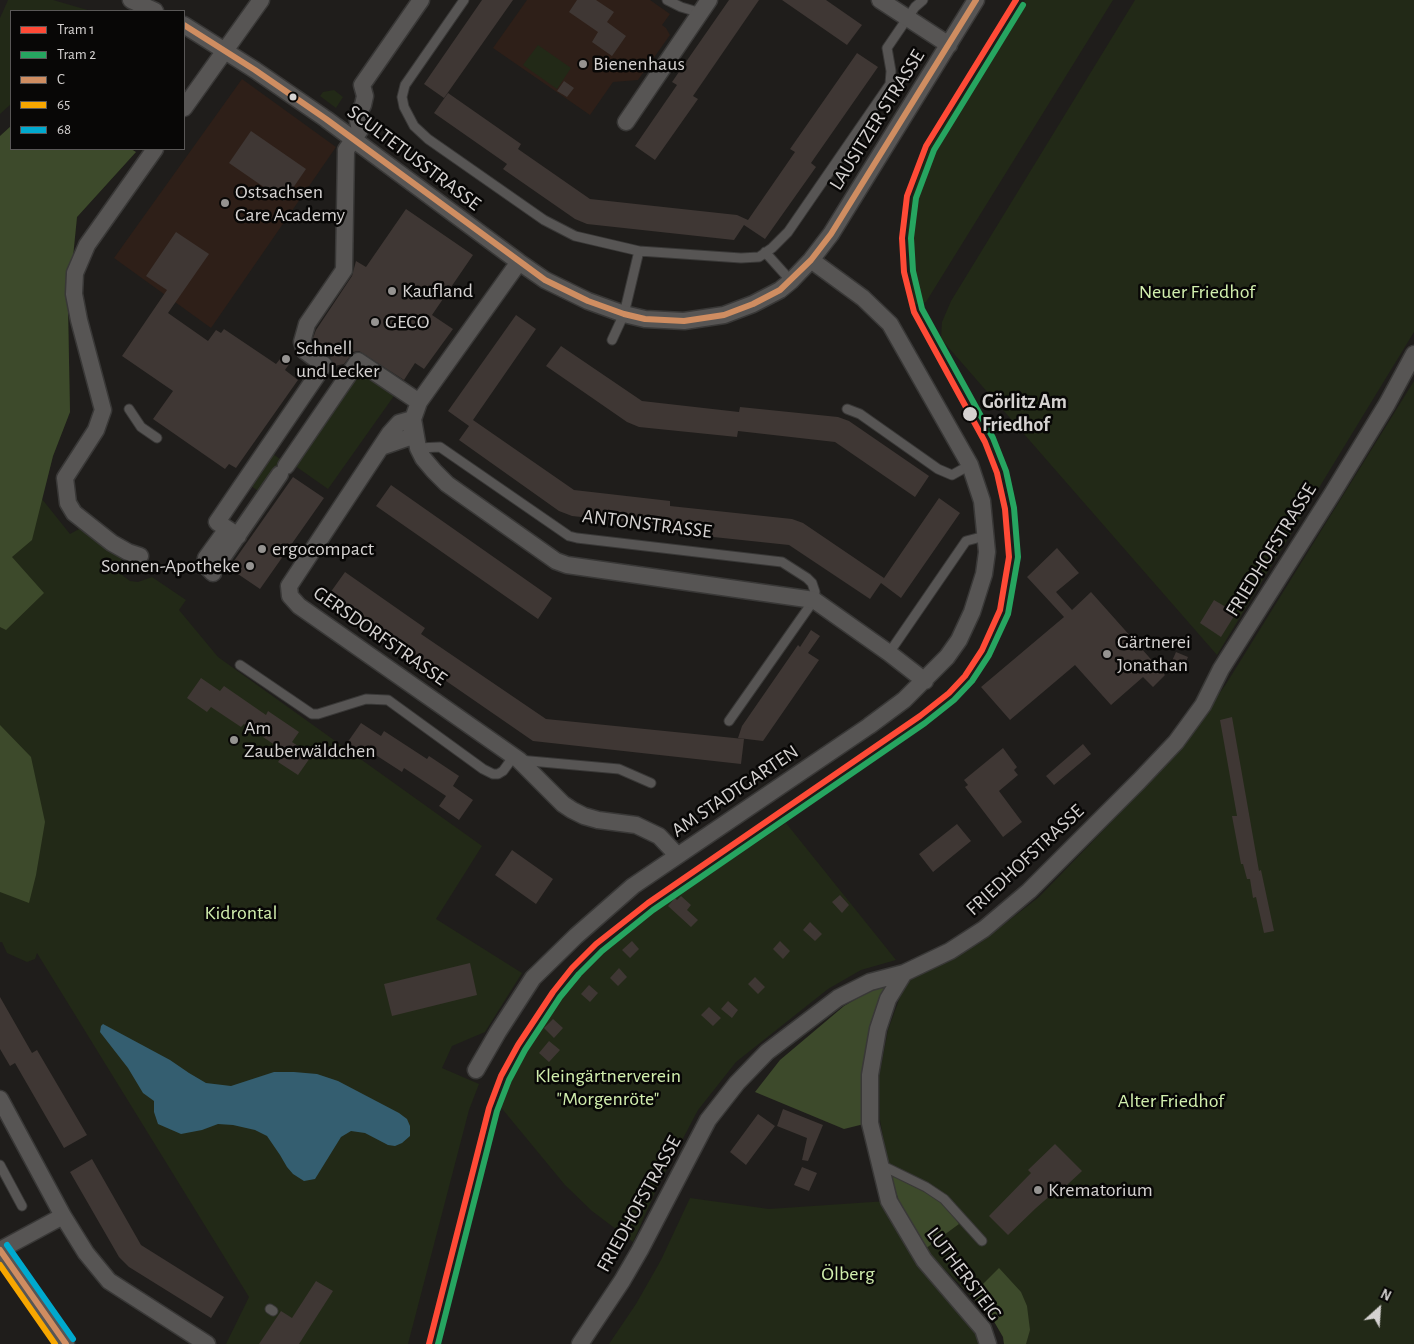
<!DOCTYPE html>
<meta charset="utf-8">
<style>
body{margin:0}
#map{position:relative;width:1414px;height:1344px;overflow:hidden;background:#1f1d1b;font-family:"Alegreya Sans",sans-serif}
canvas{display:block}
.legend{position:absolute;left:10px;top:10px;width:175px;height:140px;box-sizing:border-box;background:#080706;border:1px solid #5a5857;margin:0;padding:6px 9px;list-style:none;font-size:15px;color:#d5d2d1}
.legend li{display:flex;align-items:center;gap:10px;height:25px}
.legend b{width:25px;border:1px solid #5a5857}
.north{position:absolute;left:1354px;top:1284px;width:50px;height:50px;-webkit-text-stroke:4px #080706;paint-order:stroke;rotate:26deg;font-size:14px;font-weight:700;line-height:20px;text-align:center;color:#d5d2d1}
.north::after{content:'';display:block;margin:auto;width:18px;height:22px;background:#d5d2d1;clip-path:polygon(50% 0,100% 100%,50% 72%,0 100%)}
</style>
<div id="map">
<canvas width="1414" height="1344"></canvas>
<ul class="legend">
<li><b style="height:6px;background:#ff4a36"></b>Tram 1</li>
<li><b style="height:6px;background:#26a560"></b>Tram 2</li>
<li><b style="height:6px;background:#cf8d61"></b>C</li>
<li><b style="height:6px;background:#f7a600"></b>65</li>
<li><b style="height:6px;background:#00a9ce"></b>68</li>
</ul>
<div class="north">N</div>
</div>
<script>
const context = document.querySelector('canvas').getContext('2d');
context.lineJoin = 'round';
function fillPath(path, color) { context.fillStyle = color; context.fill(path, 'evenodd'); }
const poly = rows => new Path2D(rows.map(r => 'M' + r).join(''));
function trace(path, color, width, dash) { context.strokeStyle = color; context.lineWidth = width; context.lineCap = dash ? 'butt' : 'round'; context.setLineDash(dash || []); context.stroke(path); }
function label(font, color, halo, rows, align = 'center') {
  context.font = font + ' "Alegreya Sans",sans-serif'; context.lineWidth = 5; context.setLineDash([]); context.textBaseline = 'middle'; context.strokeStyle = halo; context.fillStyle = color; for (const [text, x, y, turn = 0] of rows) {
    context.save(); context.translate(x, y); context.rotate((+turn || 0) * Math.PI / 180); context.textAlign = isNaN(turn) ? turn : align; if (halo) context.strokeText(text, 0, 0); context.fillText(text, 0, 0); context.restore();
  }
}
fillPath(poly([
 [527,0,650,0,670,14,662,25,666,28,670,35,638,80,613,82,590,115,493,48],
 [242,79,336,147,211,328,114,258]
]), '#2e1f18');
fillPath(poly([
 [8,0,53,0,91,11,11,11,11,104,0,114,0,18],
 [1025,0,1113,0,926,302,914,305,907,239,911,200,919,174,929,148],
 [1135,0,1414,0,1414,332,1217,655,941,339,942,322,951,301],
 [538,45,571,68,557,89,523,65],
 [334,90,343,97,336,108,320,96,323,92],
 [11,126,11,149,131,149,136,152,77,217,68,307,70,412,53,456,42,499,70,534,81,528,123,556,119,565,119,570,123,576,130,581,138,582,152,577,186,600,179,610,218,657,482,846,436,919,522,973,485,1032,452,1046,442,1068,479,1084,469,1110,408,1344,226,1344,249,1297,37,953,35,959,27,962,7,953,2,942,0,942,0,136],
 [358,369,396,393,328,489,291,463],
 [1414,381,1414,1344,1004,1344,1003,1337,992,1318,925,1249,899,1201,890,1174,880,1120,879,1077,888,1030,900,997,910,980,980,943,1039,897,1149,783,1184,743,1226,684],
 [270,452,283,461,261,493,248,484],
 [786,823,896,960,861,970,828,989,736,1062,698,1110,658,1186,633,1242,592,1211,565,1185,499,1105,526,1048,546,1016,581,973,605,950,652,912],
 [690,1198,769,1209,887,1201,986,1344,609,1344,636,1304,661,1260]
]), '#222917');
fillPath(poly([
 [11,126,11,149,131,149,136,152,77,217,68,307,70,412,53,456,32,540,12,557,44,593,6,630,0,627,0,136],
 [0,725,31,757,45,822,36,875,29,903,0,892],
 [898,978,885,997,868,1123,844,1129,755,1092,780,1060,844,1006,875,988],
 [890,1174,925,1189,942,1200,959,1224,925,1249,899,1201],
 [999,1268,1021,1292,1027,1306,1030,1330,1026,1344,1004,1344,1003,1337,992,1318,971,1296]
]), '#3d4a2b');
fillPath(poly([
 [103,1024,170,1060,189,1073,206,1083,231,1086,274,1072,294,1072,317,1074,338,1081,399,1113,407,1119,410,1126,410,1136,402,1143,395,1146,388,1145,365,1133,351,1131,341,1137,315,1179,304,1181,293,1174,287,1167,280,1155,267,1136,255,1130,233,1125,218,1124,202,1130,181,1134,158,1124,154,1112,154,1101,143,1093,128,1068,100,1032,101,1026]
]), '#345e70');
fillPath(poly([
 [482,0,513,0,444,98,424,84],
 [577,0,596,0,614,12,607,22,626,36,612,56,592,42,598,32,569,12],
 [729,0,759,0,693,96,698,99,655,160,635,146,677,85,672,82],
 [782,0,826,0,862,25,847,45],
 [857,53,878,67,811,163,816,167,765,239,744,225,734,240,587,224,575,219,503,169,507,164,434,113,448,93,521,144,518,149,590,199,737,215,748,220,795,152,790,149],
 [564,81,574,88,567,97,557,91],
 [251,131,306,169,284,201,229,163],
 [406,209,473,255,432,315,453,329,424,369,415,363,404,380,359,351,353,352,344,364,334,366,330,357,316,347,313,338,316,330,352,276,356,261,366,267],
 [176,232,209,254,168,313,208,341,216,330,221,333,224,329,276,364,284,354,292,360,285,370,298,380,236,468,229,464,225,469,153,419,173,391,122,356,167,290,146,276],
 [516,315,536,329,473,420,574,490,670,501,670,506,792,519,803,523,884,578,882,581,939,498,960,513,901,598,881,583,870,599,789,545,666,532,667,526,572,516,559,511,459,440,469,426,448,411],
 [561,346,642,401,739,412,740,407,838,417,849,421,929,476,915,497,835,442,738,431,737,437,639,427,627,422,546,366],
 [293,477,324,498,260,589,229,568],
 [391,485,552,598,538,619,376,506],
 [1057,548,1079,573,1056,592,1072,610,1091,592,1165,675,1153,687,1143,677,1111,705,1075,665,1010,720,981,687,1064,617,1027,577],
 [345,572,425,628,421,634,546,719,744,739,741,764,533,741,407,654,411,649,330,593],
 [1214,600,1236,613,1221,637,1200,623],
 [811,630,820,636,808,653,819,660,763,741,738,738,742,726,798,645,800,647],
 [1176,652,1188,657,1184,666,1172,661],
 [201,678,220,691,224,686,266,715,268,711,299,732,292,742,312,755,298,775,278,762,285,752,244,724,241,727,211,707,207,712,187,698],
 [1232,717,1259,871,1261,870,1274,931,1264,933,1256,897,1253,898,1250,879,1247,879,1243,864,1241,864,1232,816,1237,816,1220,720],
 [361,723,381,736,384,731,427,759,429,756,459,776,453,786,473,800,459,820,439,806,446,796,404,768,402,772,371,752,368,757,347,743],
 [1083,744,1091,754,1054,785,1046,776],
 [1003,748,1017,767,1014,770,1018,775,999,791,1022,822,1003,837,965,787,968,785,964,780],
 [957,824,971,841,933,872,919,854],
 [512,850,553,879,536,904,495,875],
 [840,895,849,905,842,913,832,902],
 [681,896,691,905,687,910,698,920,691,927,668,906,675,898,677,900],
 [810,922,822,934,815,941,803,930],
 [632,941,639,949,630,958,622,950],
 [780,941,790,951,783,959,773,949],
 [470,963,477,995,392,1016,384,984],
 [619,968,627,977,618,986,610,978],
 [755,977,765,987,758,994,748,984],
 [589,985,598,993,590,1002,581,994],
 [0,997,32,1053,37,1050,87,1135,64,1148,15,1063,10,1066,0,1049],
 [728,1001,738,1010,732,1018,721,1009],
 [709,1007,721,1018,713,1026,701,1015],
 [553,1019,563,1028,554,1038,544,1028],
 [549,1041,560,1050,549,1062,539,1053],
 [783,1109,823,1125,808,1161,802,1160,807,1138,777,1126],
 [758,1114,775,1126,746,1165,730,1152],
 [1055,1144,1082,1171,1054,1197,1052,1194,1036,1208,1008,1235,989,1216,1031,1173,1028,1170],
 [92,1159,141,1245,224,1297,211,1318,129,1267,119,1257,70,1172],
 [802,1167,817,1173,809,1191,794,1185],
 [316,1281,333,1291,299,1344,259,1344,281,1311,292,1318]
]), '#3f3734');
const lane = poly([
 [464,0,405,85,402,97,404,107,414,126,428,139,544,220,575,236,639,251],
 [667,0,681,7,701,13],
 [765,252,791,281],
 [612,340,624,314,639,251,741,258,759,257,772,248,788,232,890,84,891,71,887,48,915,7,923,0],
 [129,409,141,427,157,438],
 [847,409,860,414,938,469,952,475,970,465],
 [418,448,440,447,569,536,577,538,782,562,807,578,812,583,815,592,814,600,729,721],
 [889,653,966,541,985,536],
 [240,665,312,714,318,714,366,699,388,700,483,769,493,774,498,774,503,771,514,756],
 [519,760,619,769,651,783],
 [0,1165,22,1206],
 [881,1165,926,1187,944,1199,982,1241],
 [270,1309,273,1311]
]);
const street = poly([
 [131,0,155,11],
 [880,0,949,45],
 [184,25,255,70,326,119,519,262,545,280,588,301,624,314,645,319,684,321,724,315,753,304,780,290,791,281,811,260,831,234,976,0],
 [184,108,261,0],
 [626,122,709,0],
 [519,262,419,402,413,419,418,448,423,458,434,471,447,484,556,561,567,565,814,600,889,653,925,681],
 [413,419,399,423,390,433,289,586,290,596,299,606,519,760,563,804,572,810,584,816,598,820,636,825,659,836,677,855],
 [381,447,407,438,415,431],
 [286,466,358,361,419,402],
 [238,536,217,522,324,365,305,351,302,342,307,324,344,270,346,150,360,130,357,116,363,105,365,96,362,85,421,0],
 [140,556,128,552,112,543,74,513,68,503,65,478,96,430,103,410,79,320,74,294,75,273,87,245,155,149],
 [220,561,280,474],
 [213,573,207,567,205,564,206,558,227,529],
 [904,973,888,999,878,1029,870,1075,870,1123,889,1201,924,1260,983,1329,988,1344],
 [476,1070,498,1032,533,978,576,936,633,886,869,726,904,700,947,657,959,640,972,612,984,574,987,552,982,501,970,465,890,324,863,298,811,260],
 [0,1099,63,1216,86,1253,109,1281,207,1344],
 [0,1250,66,1344],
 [0,1250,63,1216],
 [580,1344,622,1281,640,1250,708,1120,737,1083,767,1052,838,998,870,982,904,973,950,951,984,929,1029,891,1139,781,1176,742,1203,705,1221,669,1332,494,1387,404,1414,354]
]);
trace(lane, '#393837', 11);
trace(street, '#393837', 19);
trace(lane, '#575554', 9);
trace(street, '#575554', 16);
trace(poly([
 [184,25,255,70,326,119,545,280,588,301,624,314,645,319,684,321,724,315,753,304,780,290,811,260,831,234,976,0],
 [0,1250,66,1344]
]), '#cf8d61', 6);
trace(poly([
 [0,1265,55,1344]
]), '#f7a600', 6);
trace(poly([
 [7,1245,73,1339]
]), '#00a9ce', 6);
trace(poly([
 [429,1344,489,1108,501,1076,518,1045,553,992,572,968,596,944,648,903,920,716,949,693,965,676,982,650,1000,610,1009,557,1005,509,997,473,985,442,914,312,904,272,902,238,907,196,926,146,1016,0]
]), '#ff4a36', 6);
trace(poly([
 [438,1344,497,1111,509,1080,525,1050,560,997,579,974,602,951,653,910,925,723,954,700,972,681,989,655,1008,614,1018,557,1014,508,1006,471,993,438,922,309,913,271,911,238,916,198,934,150,1023,5]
]), '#26a560', 6);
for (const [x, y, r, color] of [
 [583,64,5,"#959391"],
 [293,97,4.5,"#d5d2d1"],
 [225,203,5,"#959391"],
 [392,291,5,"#959391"],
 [375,322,5,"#959391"],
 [286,359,5,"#959391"],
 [970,414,8,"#d5d2d1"],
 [262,549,5,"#959391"],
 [250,566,5,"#959391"],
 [1107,654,5,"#959391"],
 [234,740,5,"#959391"],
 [1038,1190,5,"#959391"]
]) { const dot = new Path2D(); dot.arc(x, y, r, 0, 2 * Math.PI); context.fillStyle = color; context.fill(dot); trace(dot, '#080706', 2); }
label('20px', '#d5d2d1', '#080706', [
 ["Bienenhaus",593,64],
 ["Ostsachsen",235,192],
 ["Care Academy",235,215],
 ["Kaufland",402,291],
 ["GECO",385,322],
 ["Schnell",296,348],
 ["und Lecker",296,371],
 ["ergocompact",272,549],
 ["Sonnen-Apotheke",240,566,"right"],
 ["Gärtnerei",1117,642],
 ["Jonathan",1117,665],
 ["Am",244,728],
 ["Zauberwäldchen",244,751],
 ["Krematorium",1048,1190]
], 'left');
label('20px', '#d5d2d1', '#080706', [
 ["LAUSITZER STRASSE",877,120,-58],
 ["SCULTETUSSTRASSE",414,158,37],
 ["ANTONSTRASSE",647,524,7],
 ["FRIEDHOFSTRASSE",1271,550,-58],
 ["GERSDORFSTRASSE",380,636,35],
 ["AM STADTGARTEN",735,791,-34],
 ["FRIEDHOFSTRASSE",1025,860,-43],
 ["FRIEDHOFSTRASSE",639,1204,-61],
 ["LUTHERSTEIG",964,1274,53]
]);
label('20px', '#d2efae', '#080706', [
 ["Neuer Friedhof",1197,292],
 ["Kidrontal",241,913],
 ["Kleingärtnerverein",608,1076],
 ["\"Morgenröte\"",608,1099],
 ["Alter Friedhof",1171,1101],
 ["Ölberg",848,1274]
]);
label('bold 20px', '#d5d2d1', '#080706', [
 ["Görlitz Am",982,402],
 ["Friedhof",982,425]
], 'left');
</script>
